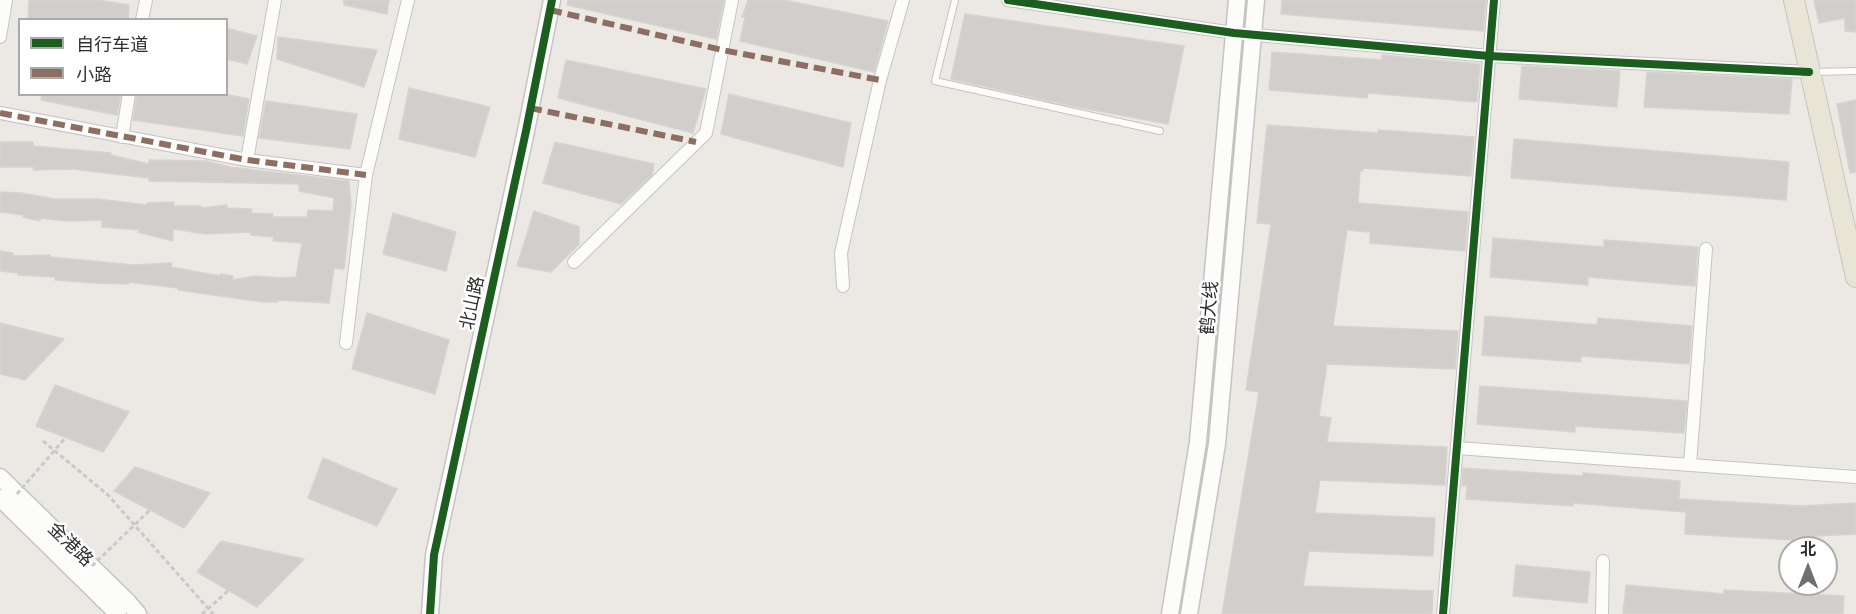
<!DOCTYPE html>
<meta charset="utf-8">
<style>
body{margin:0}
#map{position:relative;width:1856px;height:614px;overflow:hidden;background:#ece8e4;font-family:"Fira Sans Condensed","Noto Sans SC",sans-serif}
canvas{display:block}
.legend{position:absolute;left:18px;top:18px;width:210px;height:78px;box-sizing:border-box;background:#fff;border:2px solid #ababab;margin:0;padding:8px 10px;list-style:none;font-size:18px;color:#2e2e2e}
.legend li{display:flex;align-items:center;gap:12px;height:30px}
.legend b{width:30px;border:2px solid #ababab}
.north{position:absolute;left:1778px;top:536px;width:60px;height:60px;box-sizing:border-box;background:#fff;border:2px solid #ababab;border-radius:50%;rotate:0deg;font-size:16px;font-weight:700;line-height:24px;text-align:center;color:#2e2e2e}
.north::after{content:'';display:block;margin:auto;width:21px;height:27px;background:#706f6e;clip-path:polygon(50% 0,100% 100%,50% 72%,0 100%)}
</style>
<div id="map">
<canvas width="1856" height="614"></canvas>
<ul class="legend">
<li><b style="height:8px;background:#1b5e20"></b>自行车道</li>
<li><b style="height:8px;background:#8d6e63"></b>小路</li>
</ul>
<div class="north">北</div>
</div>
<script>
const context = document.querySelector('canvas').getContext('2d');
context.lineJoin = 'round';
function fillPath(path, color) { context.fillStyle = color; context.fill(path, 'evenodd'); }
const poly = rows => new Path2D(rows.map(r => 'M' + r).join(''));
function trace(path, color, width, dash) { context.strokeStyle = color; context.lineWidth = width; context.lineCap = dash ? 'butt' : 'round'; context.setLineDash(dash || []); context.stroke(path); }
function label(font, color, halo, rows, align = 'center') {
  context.font = font + ' "Fira Sans Condensed","Noto Sans SC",sans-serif'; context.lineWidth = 5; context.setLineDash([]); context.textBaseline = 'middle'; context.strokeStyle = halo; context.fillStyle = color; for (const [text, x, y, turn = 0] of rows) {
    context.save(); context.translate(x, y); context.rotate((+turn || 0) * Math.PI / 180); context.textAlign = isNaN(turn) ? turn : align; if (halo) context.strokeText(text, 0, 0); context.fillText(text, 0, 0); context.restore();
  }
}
const building = poly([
 [29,0,98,0,129,5,128,20,28,20,29,0],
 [344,0,389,0,387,14,344,5,344,0],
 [568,0,724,0,716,39,567,5,568,0],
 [748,0,784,0,888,21,874,72,740,41,745,17,742,17,748,0],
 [1282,0,1486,0,1483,31,1281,14,1282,0],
 [1814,0,1856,0,1856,32,1845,31,1845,18,1819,23,1814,0],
 [965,14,1184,46,1168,124,1066,105,951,79,965,14],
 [226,28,257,36,247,64,226,59,226,28],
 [278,37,377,50,364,87,277,59,278,37],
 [1272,52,1382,60,1382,55,1480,64,1477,102,1368,93,1367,98,1269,90,1272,52],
 [566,60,706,89,693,133,558,98,566,60],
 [1522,66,1620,71,1617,107,1519,99,1522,66],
 [1647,72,1792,79,1789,114,1644,107,1647,72],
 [409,88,490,107,475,157,399,139,409,88],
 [42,94,121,94,117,115,41,100,42,94],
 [137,94,225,94,249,99,243,136,133,120,137,94],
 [729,94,851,123,843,167,721,134,729,94],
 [1856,100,1856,172,1850,173,1837,104,1856,100],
 [266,101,357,114,350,149,259,138,266,101],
 [1267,125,1378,133,1378,130,1474,137,1471,176,1363,168,1363,171,1360,171,1358,203,1468,212,1465,251,1370,243,1370,232,1347,230,1333,326,1458,331,1455,369,1327,364,1319,416,1331,418,1327,442,1447,447,1445,485,1320,480,1315,513,1435,518,1433,556,1309,551,1303,586,1433,591,1432,614,1222,614,1259,392,1246,390,1271,224,1257,223,1267,125],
 [1514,139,1789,162,1786,200,1511,178,1514,139],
 [0,142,33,142,33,146,111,153,111,155,149,164,149,160,206,161,230,167,349,181,351,205,344,269,334,268,329,303,278,300,278,302,263,302,178,290,178,288,128,282,128,284,95,283,55,280,55,277,18,275,18,273,0,271,0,251,13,253,13,256,50,255,50,257,134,265,172,263,171,267,220,276,220,274,233,276,232,280,256,276,280,278,296,277,302,243,273,241,274,237,251,235,252,232,206,234,173,229,173,241,138,232,139,230,102,227,102,220,68,221,40,218,40,221,23,217,24,215,0,212,0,192,21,193,55,199,98,199,147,205,147,203,174,202,174,206,201,206,201,208,227,205,227,208,252,209,251,213,273,214,272,217,307,217,308,210,333,211,334,198,299,191,299,184,149,181,149,178,72,169,33,170,34,167,0,167,0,142],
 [555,142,654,164,652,175,621,204,543,183,555,142],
 [534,211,579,227,579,244,551,272,517,266,534,211],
 [393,213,456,232,446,271,383,254,393,213],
 [1493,238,1604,247,1604,240,1698,247,1695,286,1588,277,1588,285,1490,277,1493,238],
 [367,313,449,340,435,394,352,369,367,313],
 [1485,316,1597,325,1598,318,1692,326,1689,364,1581,356,1581,362,1482,355,1485,316],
 [0,323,64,339,25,380,0,374,0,323],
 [55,385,129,412,103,452,36,426,55,385],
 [1480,386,1687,401,1684,433,1575,426,1575,432,1477,424,1480,386],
 [323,458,397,489,377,526,308,498,323,458],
 [135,467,210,493,184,528,114,491,135,467],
 [1463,468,1583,476,1583,473,1680,481,1679,499,1801,506,1856,503,1856,534,1795,537,1794,540,1685,534,1686,512,1573,503,1573,506,1466,499,1467,486,1462,486,1463,468],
 [221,541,304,559,257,607,197,572,221,541],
 [1516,565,1590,572,1587,603,1513,596,1516,565],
 [1626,585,1724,594,1724,590,1844,596,1843,614,1623,614,1626,585]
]);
fillPath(building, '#d1cecb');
trace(building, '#d7d4d0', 1.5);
const lane = poly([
 [955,0,935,81,1160,131],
 [1812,72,1856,71]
]);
const street = poly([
 [1008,0,1234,33,1489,56,1809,72],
 [142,20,146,0],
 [0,37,6,0],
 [0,113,247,160,366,175],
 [122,137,129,94],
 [247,160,275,0],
 [574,262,706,133,732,0],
 [843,286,841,253,880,80,903,0],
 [346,343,366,175,408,0],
 [1457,448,1856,477],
 [1690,465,1706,249],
 [1443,614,1494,0],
 [1602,614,1603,561]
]);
const secondary = poly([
 [0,477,127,601,138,614],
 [0,498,118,614],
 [430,614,434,555,526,131,552,0],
 [1170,614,1198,442,1237,0],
 [1189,614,1217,444,1256,0]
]);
const primary = poly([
 [1794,0,1856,277]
]);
trace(lane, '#c5c4c5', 8);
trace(street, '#c5c4c5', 14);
trace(secondary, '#c5c4c5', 19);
trace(primary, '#c6c5c4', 22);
trace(poly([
 [43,441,108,495,213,614]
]), '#c9c9c8', 3, [4.5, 3]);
trace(lane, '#fcfcfb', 6);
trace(street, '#fcfcfb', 12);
trace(secondary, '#fcfcfb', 16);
trace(primary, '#e8e4d6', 20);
trace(poly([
 [17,494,66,437],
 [92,566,150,510],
 [202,614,228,591]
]), '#c9c9c8', 3, [4.5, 3]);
trace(poly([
 [550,10,722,50,880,80],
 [530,108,696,142],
 [0,113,247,160,366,175]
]), '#8d6e63', 6, [12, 6]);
trace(poly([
 [1008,0,1234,33,1489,56,1809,72],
 [430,614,434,555,526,131,552,0],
 [1443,614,1494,0]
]), '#1b5e20', 8);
label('18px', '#2e2e2e', '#fff', [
 ["北山路",473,303,-78],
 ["鹤大线",1210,308,-85],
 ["金港路",70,545,44]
]);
</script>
